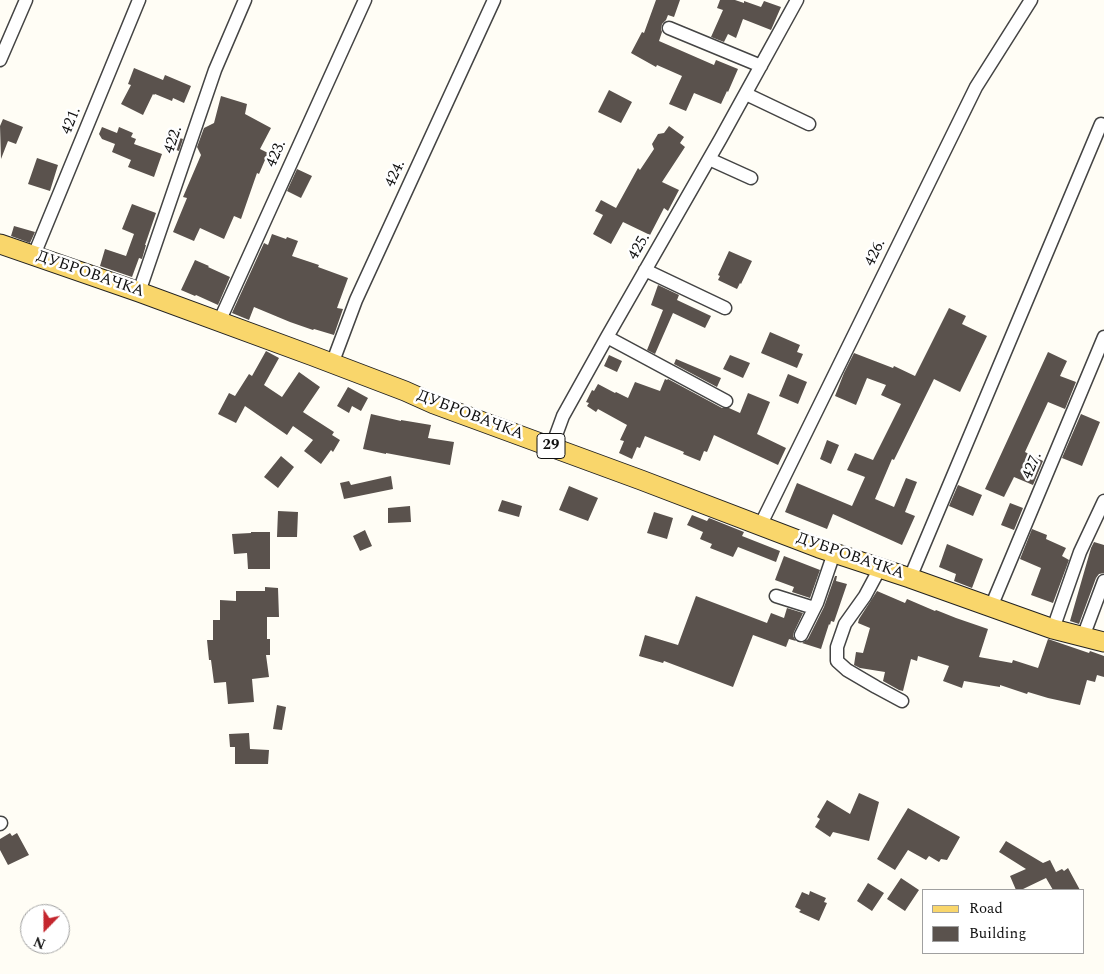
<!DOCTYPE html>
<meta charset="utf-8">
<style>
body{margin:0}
#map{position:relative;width:1104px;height:974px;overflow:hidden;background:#fffdf5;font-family:Spectral,serif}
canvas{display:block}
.legend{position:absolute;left:922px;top:889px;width:162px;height:65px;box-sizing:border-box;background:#fff;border:1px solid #a0a0a0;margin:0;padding:6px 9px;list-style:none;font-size:15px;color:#111}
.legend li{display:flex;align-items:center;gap:10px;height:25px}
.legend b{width:25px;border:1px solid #a0a0a0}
.north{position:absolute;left:20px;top:904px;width:50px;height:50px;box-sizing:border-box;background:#fff;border:1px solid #a0a0a0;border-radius:50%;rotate:202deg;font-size:14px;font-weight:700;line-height:20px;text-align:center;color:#111}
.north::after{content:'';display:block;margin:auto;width:18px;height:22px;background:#c4262e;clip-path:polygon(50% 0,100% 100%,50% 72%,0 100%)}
</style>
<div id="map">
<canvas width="1104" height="974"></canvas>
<ul class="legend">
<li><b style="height:6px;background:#f9d66b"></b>Road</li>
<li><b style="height:14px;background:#5a524d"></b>Building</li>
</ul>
<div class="north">N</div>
</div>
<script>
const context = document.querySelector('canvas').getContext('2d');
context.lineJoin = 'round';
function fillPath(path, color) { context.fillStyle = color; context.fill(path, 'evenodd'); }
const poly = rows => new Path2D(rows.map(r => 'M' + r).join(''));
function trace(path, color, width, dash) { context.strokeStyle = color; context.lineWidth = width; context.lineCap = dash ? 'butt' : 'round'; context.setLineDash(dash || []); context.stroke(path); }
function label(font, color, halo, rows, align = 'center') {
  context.font = font + ' Spectral,serif'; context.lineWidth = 5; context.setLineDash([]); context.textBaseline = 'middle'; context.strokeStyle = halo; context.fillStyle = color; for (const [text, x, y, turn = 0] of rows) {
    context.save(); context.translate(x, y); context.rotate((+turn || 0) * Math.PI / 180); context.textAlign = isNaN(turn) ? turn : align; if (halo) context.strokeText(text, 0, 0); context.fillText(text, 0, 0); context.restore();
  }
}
fillPath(poly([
 [656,0,680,0,674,17,668,15,666,20,662,24,661,29,662,32,659,41,714,65,716,60,738,69,728,92,727,91,721,104,694,93,686,111,669,104,682,76,657,65,656,67,631,53,642,32,644,33],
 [720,0,735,0,744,3,744,1,761,7,764,1,781,7,771,30,743,19,736,38,728,34,724,42,711,37,723,10,717,8],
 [134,68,163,80,165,75,191,86,184,103,173,98,172,101,155,94,154,95,153,94,143,115,121,104,131,85,128,84],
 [609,90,632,102,621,123,598,112],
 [221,96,247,104,245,114,271,128,260,149,268,153,259,174,257,173,241,219,234,216,224,239,200,228,194,241,173,232,187,198,183,197,201,155,197,147,204,128,214,123],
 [3,119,23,127,16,144,8,141,1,159,0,126],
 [669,126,684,137,680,143,685,147,662,182,679,190,668,211,664,208,650,235,623,222,611,244,593,234,603,215,595,211,601,200,616,208,638,168,640,170,654,149,652,144,658,134,664,133],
 [102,127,117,133,119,127,133,133,131,137,136,139,134,144,162,154,154,177,128,167,131,160,112,152,115,144,102,139,99,134],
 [167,134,183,139,179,151,164,146],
 [37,158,58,165,50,191,28,184],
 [297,169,312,176,301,198,287,191],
 [132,204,156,213,145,245,146,245,142,259,139,258,132,277,100,266,105,249,126,256,134,234,122,229],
 [14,226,35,232,30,243,11,236],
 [272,234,286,239,287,237,298,241,292,256,319,265,318,267,348,278,337,308,343,309,334,335,314,329,313,330,290,322,254,307,249,320,232,313,264,243,268,245],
 [729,251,752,261,741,284,740,283,737,289,718,280,720,276,718,275],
 [195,260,209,266,208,267,230,277,218,305,196,295,195,296,181,290],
 [658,285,679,295,677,300,711,316,705,328,673,313,655,354,647,350,663,310,651,305],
 [949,308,966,316,962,324,987,336,960,392,934,379,894,460,892,459,875,499,894,507,906,478,917,482,905,512,915,516,902,545,833,514,827,529,785,512,797,483,852,506,865,477,847,470,855,453,873,460,901,404,881,395,886,385,867,378,856,405,835,396,844,373,854,353,893,368,894,366,915,376],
 [770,332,800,345,797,352,803,354,797,368,761,353],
 [266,351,279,358,264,385,282,397,299,372,320,387,303,412,334,432,332,435,340,440,333,452,331,450,321,464,304,451,313,440,293,426,287,435,245,406,236,423,218,414,229,393,235,396,249,374,252,376],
 [1048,352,1067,361,1060,376,1076,382,1065,409,1048,402,1025,452,1043,461,1033,485,1014,477,1004,497,985,489],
 [609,355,622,361,617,372,604,366],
 [730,355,750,363,743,378,723,369],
 [676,359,721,378,717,387,674,364],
 [788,374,807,382,798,404,779,396],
 [665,379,667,380,668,379,722,408,729,408,740,413,748,393,770,402,757,434,786,448,778,465,714,435,707,452,704,451,700,461,683,454,684,452,645,436,640,448,637,447,632,459,619,453,624,441,620,440,627,425,598,409,596,412,587,406,589,403,586,402,592,390,594,391,598,384,615,393,616,392,628,398,635,382,660,391],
 [348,387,368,398,361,411,352,406,349,413,337,406],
 [371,414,401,421,401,420,431,425,428,438,454,442,450,465,386,453,386,454,363,449],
 [1081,414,1100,422,1082,466,1062,458],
 [827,440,839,445,831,464,820,459],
 [281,456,294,467,278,488,264,477],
 [391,476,393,489,344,499,340,483,349,481,351,485],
 [958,485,982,495,973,516,949,506],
 [569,486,598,498,588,521,559,510],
 [502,500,522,506,519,517,498,511],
 [1010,503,1023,508,1014,530,1001,525],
 [410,506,411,522,388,523,388,508],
 [278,511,298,512,297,537,277,537],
 [654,512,673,518,667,539,647,533],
 [692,515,707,521,709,518,744,532,742,536,780,551,776,562,738,547,733,557,710,548,712,544,700,539,703,532,687,525],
 [1032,529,1047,535,1046,539,1066,548,1062,556,1069,560,1053,603,1031,595,1041,568,1020,559],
 [365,530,372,546,360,551,353,536],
 [251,532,270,532,270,569,248,569,247,553,234,554,232,534,251,533],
 [1094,542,1104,545,1104,573,1099,574,1096,578,1079,624,1070,621,1091,548],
 [947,544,983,559,972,588,954,581,956,574,939,567],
 [784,556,820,570,810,598,792,592,794,587,775,580],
 [835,576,837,576,836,581,847,584,834,622,831,621,830,625,829,624,821,649,802,643,808,639,824,607],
 [265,587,278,588,279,617,267,617,267,639,270,639,270,655,266,655,269,677,252,679,254,702,228,704,226,682,214,683,211,660,209,660,207,640,213,640,213,620,220,620,220,600,236,601,236,591,265,591],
 [877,591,905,603,907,599,935,611,936,610,956,618,988,629,979,657,1012,663,1013,660,1038,668,1048,639,1089,653,1090,651,1104,656,1104,677,1097,675,1095,682,1087,680,1080,705,1048,698,1028,692,1027,694,1000,685,1000,687,964,681,962,688,943,681,949,666,918,656,917,661,911,659,903,691,899,690,883,681,885,672,860,668,854,665,856,652,863,653,870,628,858,623,859,619],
 [696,596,767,623,771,613,784,618,787,608,803,613,794,632,793,636,796,641,789,639,786,647,753,635,733,687,664,661,663,663,639,656,645,635,678,645],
 [277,705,286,707,282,730,273,729],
 [249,733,250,749,269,750,268,764,235,764,235,747,230,747,229,734],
 [859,793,879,802,869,841,833,832,830,837,815,827,820,819,817,817,827,800,850,814],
 [908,808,960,837,947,860,941,859,939,862,929,856,926,860,908,850,895,870,877,859],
 [10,833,12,836,17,833,29,855,8,865,0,850,0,839],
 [1006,841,1043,863,1050,860,1056,872,1062,869,1064,871,1068,868,1080,890,1053,890,1046,878,1021,890,1016,890,1010,876,1026,869,999,852],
 [901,878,919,890,905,911,887,899],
 [868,883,884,893,872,911,857,901],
 [810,891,826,898,824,902,827,903,819,921,799,912,801,910,795,907,802,892,809,895]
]), '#5a524d');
const street = poly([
 [669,28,761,66],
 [0,60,26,0],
 [746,94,809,124],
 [709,159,751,178],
 [34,255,139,0],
 [645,270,725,308],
 [139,292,215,70,245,0],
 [219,322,365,0],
 [607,337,726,401],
 [332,364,356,300,494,0],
 [552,446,563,416,607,337,721,138,797,0],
 [760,526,976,87,1031,0],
 [880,568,865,596,845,624,837,647,837,661,847,670,876,687,902,701],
 [910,578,1101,124],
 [776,596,814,608],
 [991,607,1104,337],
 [1053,629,1080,552,1104,501],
 [801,635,817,603,834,553],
 [1083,637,1104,581],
 [0,824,1,823]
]);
const primary = poly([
 [0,244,139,292,313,356,405,391,434,404,641,480,819,548,910,578,1053,629,1104,642]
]);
trace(street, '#444', 15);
trace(primary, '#222', 21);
trace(street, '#fff', 12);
trace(primary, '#f9d66b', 19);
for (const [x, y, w] of [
 [551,446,28]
]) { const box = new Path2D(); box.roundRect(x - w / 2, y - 12.5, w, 25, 4); context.fillStyle = '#fff'; context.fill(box); trace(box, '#111', 1); }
label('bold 15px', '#111', null, [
 ["29",551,446]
]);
label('16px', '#111', '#fff', [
 ["421.",72,121,-68],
 ["422.",174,140,-71],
 ["423.",277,154,-66],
 ["424.",396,174,-65],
 ["425.",640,247,-60],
 ["426.",876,253,-64],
 ["ДУБРОВАЧКА",90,275,19],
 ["ДУБРОВАЧКА",470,416,21],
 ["427.",1033,466,-67],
 ["ДУБРОВАЧКА",850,557,19]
]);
</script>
